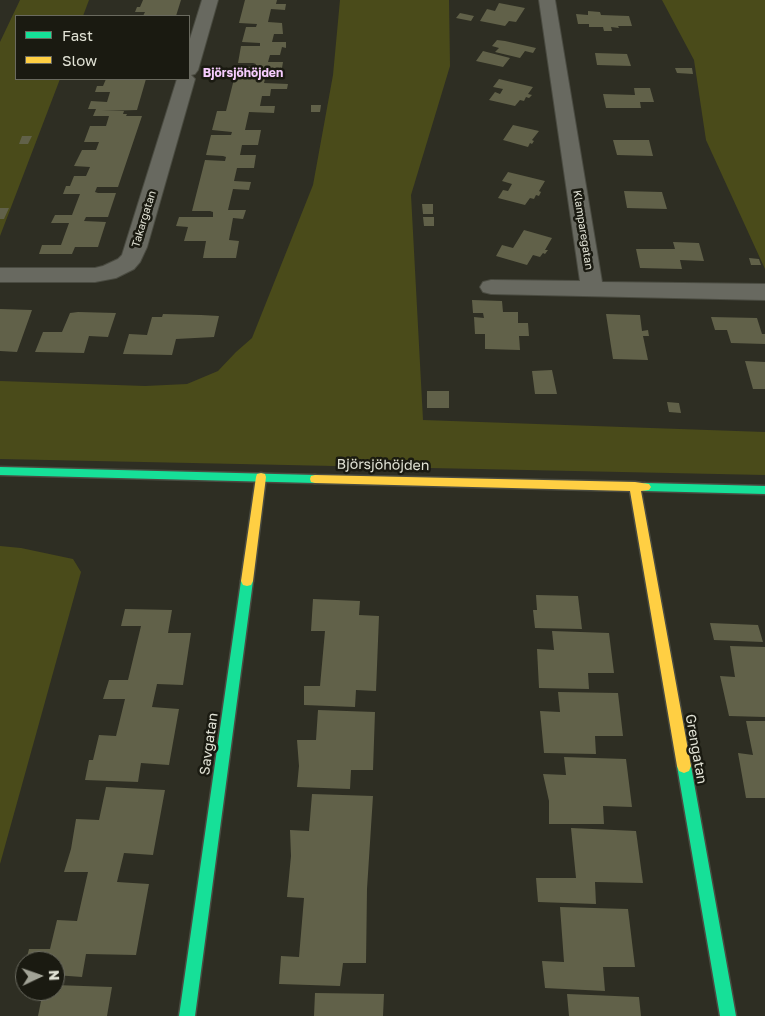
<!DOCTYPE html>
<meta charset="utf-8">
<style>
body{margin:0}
#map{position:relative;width:765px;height:1016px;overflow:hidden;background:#2e2e23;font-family:"Golos Text",sans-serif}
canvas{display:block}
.legend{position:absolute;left:15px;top:15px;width:175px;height:65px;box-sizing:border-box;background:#1a1a11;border:1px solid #6a6a5f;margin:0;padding:6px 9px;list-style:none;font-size:15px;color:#e1e2d5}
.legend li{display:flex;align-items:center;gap:10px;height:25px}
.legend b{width:25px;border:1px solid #6a6a5f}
.north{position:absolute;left:15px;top:951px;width:50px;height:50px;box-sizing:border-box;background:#1a1a11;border:1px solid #6a6a5f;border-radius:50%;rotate:87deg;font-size:14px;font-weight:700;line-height:20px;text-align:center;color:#e1e2d5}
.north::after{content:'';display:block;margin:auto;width:18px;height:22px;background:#a2a397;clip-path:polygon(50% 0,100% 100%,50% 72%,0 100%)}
</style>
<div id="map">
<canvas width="765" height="1016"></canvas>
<ul class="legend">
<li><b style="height:6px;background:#16e098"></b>Fast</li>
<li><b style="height:6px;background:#ffcf43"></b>Slow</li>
</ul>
<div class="north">N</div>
</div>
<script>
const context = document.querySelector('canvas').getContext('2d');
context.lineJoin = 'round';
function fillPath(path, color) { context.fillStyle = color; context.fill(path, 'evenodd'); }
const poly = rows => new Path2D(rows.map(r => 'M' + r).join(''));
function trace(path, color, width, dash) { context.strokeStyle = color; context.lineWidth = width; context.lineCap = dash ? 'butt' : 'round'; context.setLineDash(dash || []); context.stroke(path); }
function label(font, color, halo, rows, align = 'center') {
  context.font = font + ' "Golos Text",sans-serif'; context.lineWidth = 5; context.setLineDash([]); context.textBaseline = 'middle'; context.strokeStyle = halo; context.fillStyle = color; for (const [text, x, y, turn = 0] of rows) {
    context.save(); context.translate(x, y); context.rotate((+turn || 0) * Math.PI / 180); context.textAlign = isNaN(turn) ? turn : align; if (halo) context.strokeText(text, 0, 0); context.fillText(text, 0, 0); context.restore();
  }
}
fillPath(poly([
 [20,0,89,0,83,16,16,16,16,79,60,79,0,236,0,42],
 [340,0,449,0,450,66,411,195,423,420,765,432,765,475,0,459,0,381,145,386,187,384,218,371,236,352,252,338,313,185,333,75],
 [662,0,765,0,765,269,706,140,694,60],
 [0,546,21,548,73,559,81,572,0,864]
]), '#4a4b1a');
fillPath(poly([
 [143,0,181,0,176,16,143,16,145,12,135,12,137,7,140,7],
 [245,0,277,0,276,4,286,4,285,10,271,9,268,22,282,23,283,34,274,34,272,42,286,42,286,48,282,47,280,55,270,55,268,62,283,62,282,68,276,68,275,75,266,75,264,83,288,84,287,89,271,89,270,96,262,96,260,106,275,106,274,113,249,112,245,130,261,130,258,145,242,145,240,155,256,155,254,168,237,168,234,181,251,182,249,190,233,189,228,210,246,210,243,219,233,218,229,240,239,241,236,258,203,258,206,241,184,241,188,227,176,226,179,217,213,217,213,212,210,211,192,211,205,160,225,161,226,157,223,156,206,155,211,135,231,135,232,132,212,130,217,111,226,111,237,67,255,67,256,64,253,63,238,63,241,46,260,46,260,43,242,42,246,27,256,27,257,24,239,23],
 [499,3,525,8,516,22,509,21,505,26,480,21,487,9,495,11],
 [588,11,600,12,601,15,629,16,632,26,618,26,619,28,611,27,612,31,604,31,603,27,589,27,589,24,578,24,576,14,588,15],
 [460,13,474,16,471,21,456,18],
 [497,40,505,41,536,48,533,53,525,51,520,58,495,52,499,48,492,46],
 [483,51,510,58,503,67,476,61],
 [595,53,627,54,631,66,597,65],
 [675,68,692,68,693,74,677,73],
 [106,79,146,79,137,110,102,111,124,111,123,114,127,114,126,116,142,116,118,187,97,187,95,192,98,193,116,193,108,217,86,217,84,221,106,222,98,247,75,247,72,254,39,254,42,245,61,245,69,223,51,223,55,215,72,215,80,194,63,194,66,186,70,186,74,176,86,176,90,167,74,166,82,150,96,150,99,142,84,142,90,126,106,126,109,116,93,116,96,109,88,109,91,101,107,102,110,92,95,92,97,86,103,86],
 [499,79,533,87,528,94,532,95,529,98,526,97,524,101,520,100,515,106,489,100,495,92,500,94,503,89,493,87],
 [634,88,650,88,654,102,640,102,641,108,606,108,603,94,635,95],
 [311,105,321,105,320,112,311,112],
 [513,125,539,131,532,140,534,141,532,144,530,143,528,147,503,140],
 [22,136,32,136,28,144,19,144],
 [613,140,649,140,653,156,617,155],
 [508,172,545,181,539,191,541,192,539,196,536,195,534,199,530,198,525,205,498,198,503,190,508,191,512,184,502,181],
 [624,191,662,192,667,209,627,208],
 [422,204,433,204,433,214,423,214],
 [0,208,9,208,4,219,0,219],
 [423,217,434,217,434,226,424,226],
 [524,230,552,238,545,250,548,250,545,254,543,253,540,257,533,255,527,265,496,256,502,245,513,248],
 [673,242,699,243,704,261,680,260,682,269,640,268,636,249,675,249],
 [749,258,759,259,761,265,751,265],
 [472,300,502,301,503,312,518,312,518,323,528,323,529,336,519,336,520,350,485,349,485,334,475,334,474,317,484,318,483,313,473,313],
 [0,309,32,310,17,352,0,351],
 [78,312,116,313,108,337,89,336,84,353,35,352,43,332,62,332,70,313],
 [163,314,201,315,219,316,214,337,176,339,172,355,123,354,129,334,147,335,152,317,162,317],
 [606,314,640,315,642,331,648,330,649,336,643,336,648,360,613,359],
 [711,317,757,318,762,334,765,334,765,344,731,343,727,330,715,330],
 [745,361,765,362,765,389,753,389],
 [552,370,557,394,535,394,532,371],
 [427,391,449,391,449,408,427,408],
 [667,402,679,403,681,413,669,412],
 [536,595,578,596,582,629,535,628,533,610,537,610],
 [313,599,360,601,359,615,379,616,376,691,356,690,355,707,304,705,304,686,320,686,325,631,311,631],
 [125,609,172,610,168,633,191,633,183,685,157,684,152,707,179,709,169,765,141,763,138,782,85,780,89,760,93,760,99,735,116,736,125,699,103,699,109,680,128,680,141,626,121,626],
 [710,623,758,625,763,642,714,640],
 [552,631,609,633,614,673,588,673,589,689,539,688,537,649,554,650],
 [730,646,765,647,765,717,729,716,720,676,735,677],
 [558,692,618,693,623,736,595,736,596,754,544,753,540,711,560,712],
 [318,710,375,712,373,770,351,770,350,789,297,787,299,766,297,740,316,740],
 [746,721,765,721,765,798,746,798,738,753,753,755],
 [564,757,626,759,632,807,603,806,604,824,549,824,549,801,543,774,566,775],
 [106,787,165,790,153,855,124,853,117,882,149,884,136,955,86,954,82,977,55,975,55,961,26,961,29,949,50,949,57,920,77,921,88,872,64,872,71,849,76,819,99,820],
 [312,794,373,796,367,889,366,963,343,963,340,986,279,984,281,956,299,957,304,898,287,897,291,856,290,830,309,831],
 [571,828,636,831,643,883,595,882,596,904,538,902,536,878,576,878],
 [560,907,628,909,635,967,603,967,605,991,545,988,542,961,564,962],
 [55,985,112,987,107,1016,38,1016,43,991,55,991],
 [315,993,384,994,383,1016,314,1016],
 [567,994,639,997,641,1016,569,1016]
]), '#616149');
const street = poly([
 [202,0,218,0,198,70,195,74,191,75,195,79,147,247,140,262,134,269,116,278,95,282,0,282,0,268,95,268,103,266,118,259,122,255,177,79,189,79,189,42,202,0],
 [539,0,555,0,602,282,765,284,765,300,491,294,483,292,480,287,483,282,491,280,580,281,539,0]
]);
const fast = poly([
 [0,467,315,475,319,476,320,479,319,482,315,483,0,475,0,467],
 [645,483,765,486,765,494,645,491,641,490,639,487,641,484,645,483],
 [247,576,251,577,253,581,195,1016,179,1016,241,581,243,577,247,576],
 [684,759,689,761,691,766,736,1016,720,1016,677,766,679,761,684,759]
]);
const slow = poly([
 [261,473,265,474,266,477,253,581,251,585,247,586,243,585,241,581,256,477,257,474,261,473],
 [315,475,635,482,649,484,651,487,649,490,641,491,691,766,689,771,684,773,679,771,677,766,630,491,315,483,311,482,310,479,311,476,315,475]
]);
trace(street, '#4a4b41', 2);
trace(fast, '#4a4b41', 3);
trace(slow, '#4a4b41', 3);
fillPath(street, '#686960');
fillPath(fast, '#16e098');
fillPath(slow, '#ffcf43');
label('11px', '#e1e2d5', '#1a1a11', [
 ["Takargatan",144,219,-73],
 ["Klamparegatan",583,230,81]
]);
label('bold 12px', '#f6ccfe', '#1a1a11', [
 ["Björsjöhöjden",243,73]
]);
label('14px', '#e1e2d5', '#1a1a11', [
 ["Björsjöhöjden",383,465,1],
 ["Savgatan",209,744,-82],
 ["Grengatan",696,749,80]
]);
</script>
